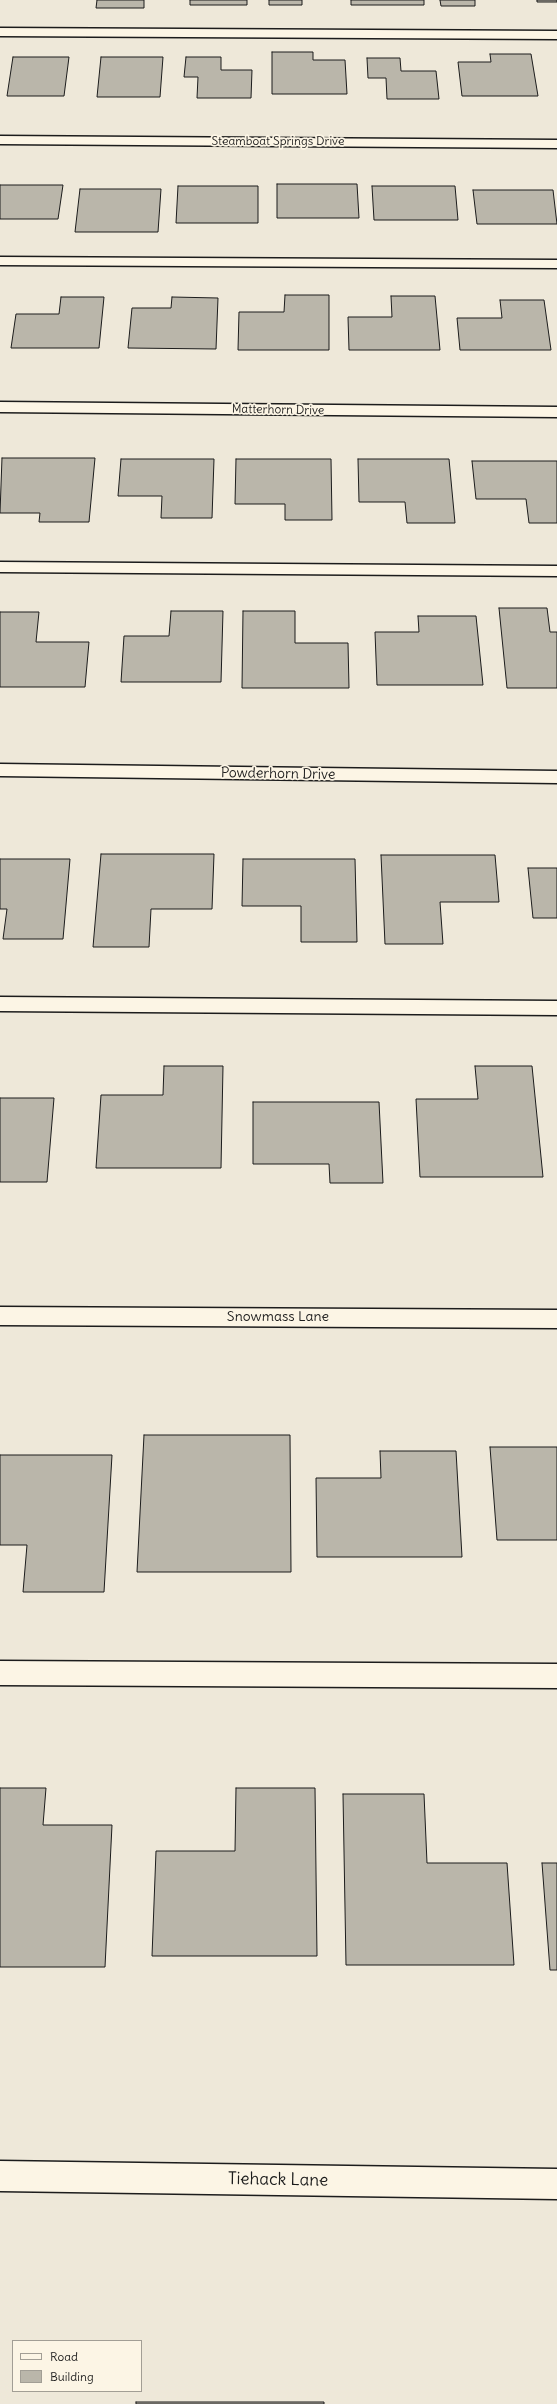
<!DOCTYPE html>
<style>
body{margin:0}
#map{position:relative;width:557px;height:2404px;overflow:hidden;background:#eee8d9;font-family:Delius,sans-serif}
canvas{display:block}
.legend{position:absolute;left:12px;top:2340px;width:130px;height:52px;box-sizing:border-box;background:#fcf5e5;border:1px solid #a29e95;margin:0;padding:5px 7px;list-style:none;font-size:12px;color:#1c1c1c}
.legend li{display:flex;align-items:center;gap:8px;height:20px}
.legend b{width:20px;border:1px solid #a29e95}
</style>
<div id="map">
<canvas width="557" height="2404"></canvas>
<ul class="legend">
<li><b style="height:5px;background:#fcf5e5"></b>Road</li>
<li><b style="height:11px;background:#bab6aa"></b>Building</li>
</ul>
</div>
<script>
const context = document.querySelector('canvas').getContext('2d');
context.lineJoin = 'round';
function fillPath(path, color) { context.fillStyle = color; context.fill(path, 'evenodd'); }
const poly = rows => new Path2D(rows.map(r => 'M' + r).join(''));
function trace(path, color, width, dash) { context.strokeStyle = color; context.lineWidth = width; context.lineCap = dash ? 'butt' : 'round'; context.setLineDash(dash || []); context.stroke(path); }
function label(font, color, halo, rows, align = 'center') {
  context.font = font + ' Delius,sans-serif'; context.lineWidth = 3.5; context.setLineDash([]); context.textBaseline = 'middle'; context.strokeStyle = halo; context.fillStyle = color; for (const [text, x, y, turn = 0] of rows) {
    context.save(); context.translate(x, y); context.rotate((+turn || 0) * Math.PI / 180); context.textAlign = isNaN(turn) ? turn : align; if (halo) context.strokeText(text, 0, 0); context.fillText(text, 0, 0); context.restore();
  }
}
const building = poly([
 [97,0,144,0,144,8,96,8,97,0],
 [190,0,247,0,247,5,190,5,190,0],
 [269,0,302,0,302,5,269,5,269,0],
 [351,0,424,0,424,5,351,5,351,0],
 [440,0,475,0,475,6,441,6,440,0],
 [537,0,557,0,557,2,537,2,537,0],
 [272,52,313,52,313,60,345,60,347,94,272,94,272,52],
 [490,54,531,54,538,96,462,96,458,62,491,62,490,54],
 [13,57,69,57,64,96,7,96,13,57],
 [101,57,163,57,160,97,97,97,101,57],
 [186,57,221,57,221,70,252,70,251,98,197,98,198,77,184,77,186,57],
 [367,58,400,58,401,71,436,71,439,99,387,99,386,78,368,78,367,58],
 [277,184,357,184,359,218,277,218,277,184],
 [0,185,63,185,58,219,0,219,0,185],
 [178,186,258,186,258,223,176,223,178,186],
 [372,186,455,186,458,220,374,220,372,186],
 [80,189,161,189,158,232,75,232,80,189],
 [473,190,553,190,557,224,477,224,473,190],
 [285,295,329,295,329,350,238,350,239,312,284,312,285,295],
 [391,296,435,296,440,350,349,350,348,317,392,317,391,296],
 [61,297,104,297,99,348,11,348,16,314,59,314,61,297],
 [172,297,218,298,216,349,128,348,132,308,171,308,172,297],
 [500,300,544,300,551,350,460,350,457,318,502,318,500,300],
 [2,458,95,458,89,522,39,522,40,513,0,513,2,458],
 [121,459,214,459,212,518,161,518,162,496,118,496,121,459],
 [236,459,331,459,332,520,285,520,285,504,235,504,236,459],
 [358,459,449,459,455,523,407,523,405,502,359,502,358,459],
 [472,461,557,461,557,523,529,523,526,499,476,499,472,461],
 [499,608,547,608,550,632,557,632,557,688,507,688,499,608],
 [171,611,223,611,221,682,121,682,124,636,169,636,171,611],
 [243,611,295,611,295,643,348,643,349,688,242,688,243,611],
 [0,612,39,612,36,642,89,642,85,687,0,687,0,612],
 [418,616,476,616,483,685,377,685,375,632,419,632,418,616],
 [101,854,214,854,212,909,151,909,149,947,93,947,101,854],
 [381,855,495,855,499,902,440,902,443,944,385,944,381,855],
 [0,859,70,859,63,939,3,939,7,909,0,909,0,859],
 [243,859,355,859,357,942,301,942,301,906,242,906,243,859],
 [528,868,557,868,557,918,533,918,528,868],
 [164,1066,223,1066,221,1168,96,1168,101,1095,163,1095,164,1066],
 [475,1066,532,1066,543,1177,420,1177,416,1099,478,1099,475,1066],
 [0,1098,54,1098,47,1182,0,1182,0,1098],
 [253,1102,379,1102,383,1183,330,1183,329,1164,253,1164,253,1102],
 [144,1435,290,1435,291,1572,137,1572,144,1435],
 [490,1447,557,1447,557,1540,497,1540,490,1447],
 [380,1451,456,1451,462,1557,317,1557,316,1478,381,1478,380,1451],
 [0,1455,112,1455,104,1592,23,1592,27,1545,0,1545,0,1455],
 [0,1788,46,1788,43,1825,112,1825,105,1967,0,1967,0,1788],
 [236,1788,315,1788,317,1956,152,1956,156,1851,235,1851,236,1788],
 [343,1794,424,1794,427,1863,507,1863,514,1965,346,1965,343,1794],
 [542,1863,557,1863,557,1970,550,1970,542,1863],
 [136,2402,324,2402,324,2404,136,2404,136,2402]
]);
fillPath(building, '#bab6aa');
trace(building, '#1c1c1c', 1);
const minor = poly([
 [0,28,557,31,557,39,0,36,0,28],
 [0,136,557,140,557,148,0,144,0,136],
 [0,257,557,260,557,268,0,265,0,257],
 [0,402,557,407,557,417,0,412,0,402],
 [0,562,557,566,557,576,0,572,0,562],
 [0,764,557,771,557,783,0,776,0,764],
 [0,997,557,1001,557,1015,0,1011,0,997],
 [0,1307,557,1310,557,1328,0,1325,0,1307],
 [0,1661,557,1664,557,1688,0,1685,0,1661],
 [0,2161,557,2169,557,2199,0,2191,0,2161]
]);
trace(minor, '#1c1c1c', 3);
fillPath(minor, '#fcf5e5');
label('12px', '#1c1c1c', '#fcf5e5', [
 ["Steamboat Springs Drive",278,142],
 ["Matterhorn Drive",278,410,1]
]);
label('14px', '#1c1c1c', '#fcf5e5', [
 ["Powderhorn Drive",278,774,1],
 ["Snowmass Lane",278,1317]
]);
label('17px', '#1c1c1c', '#fcf5e5', [
 ["Tiehack Lane",278,2180,1]
]);
</script>
